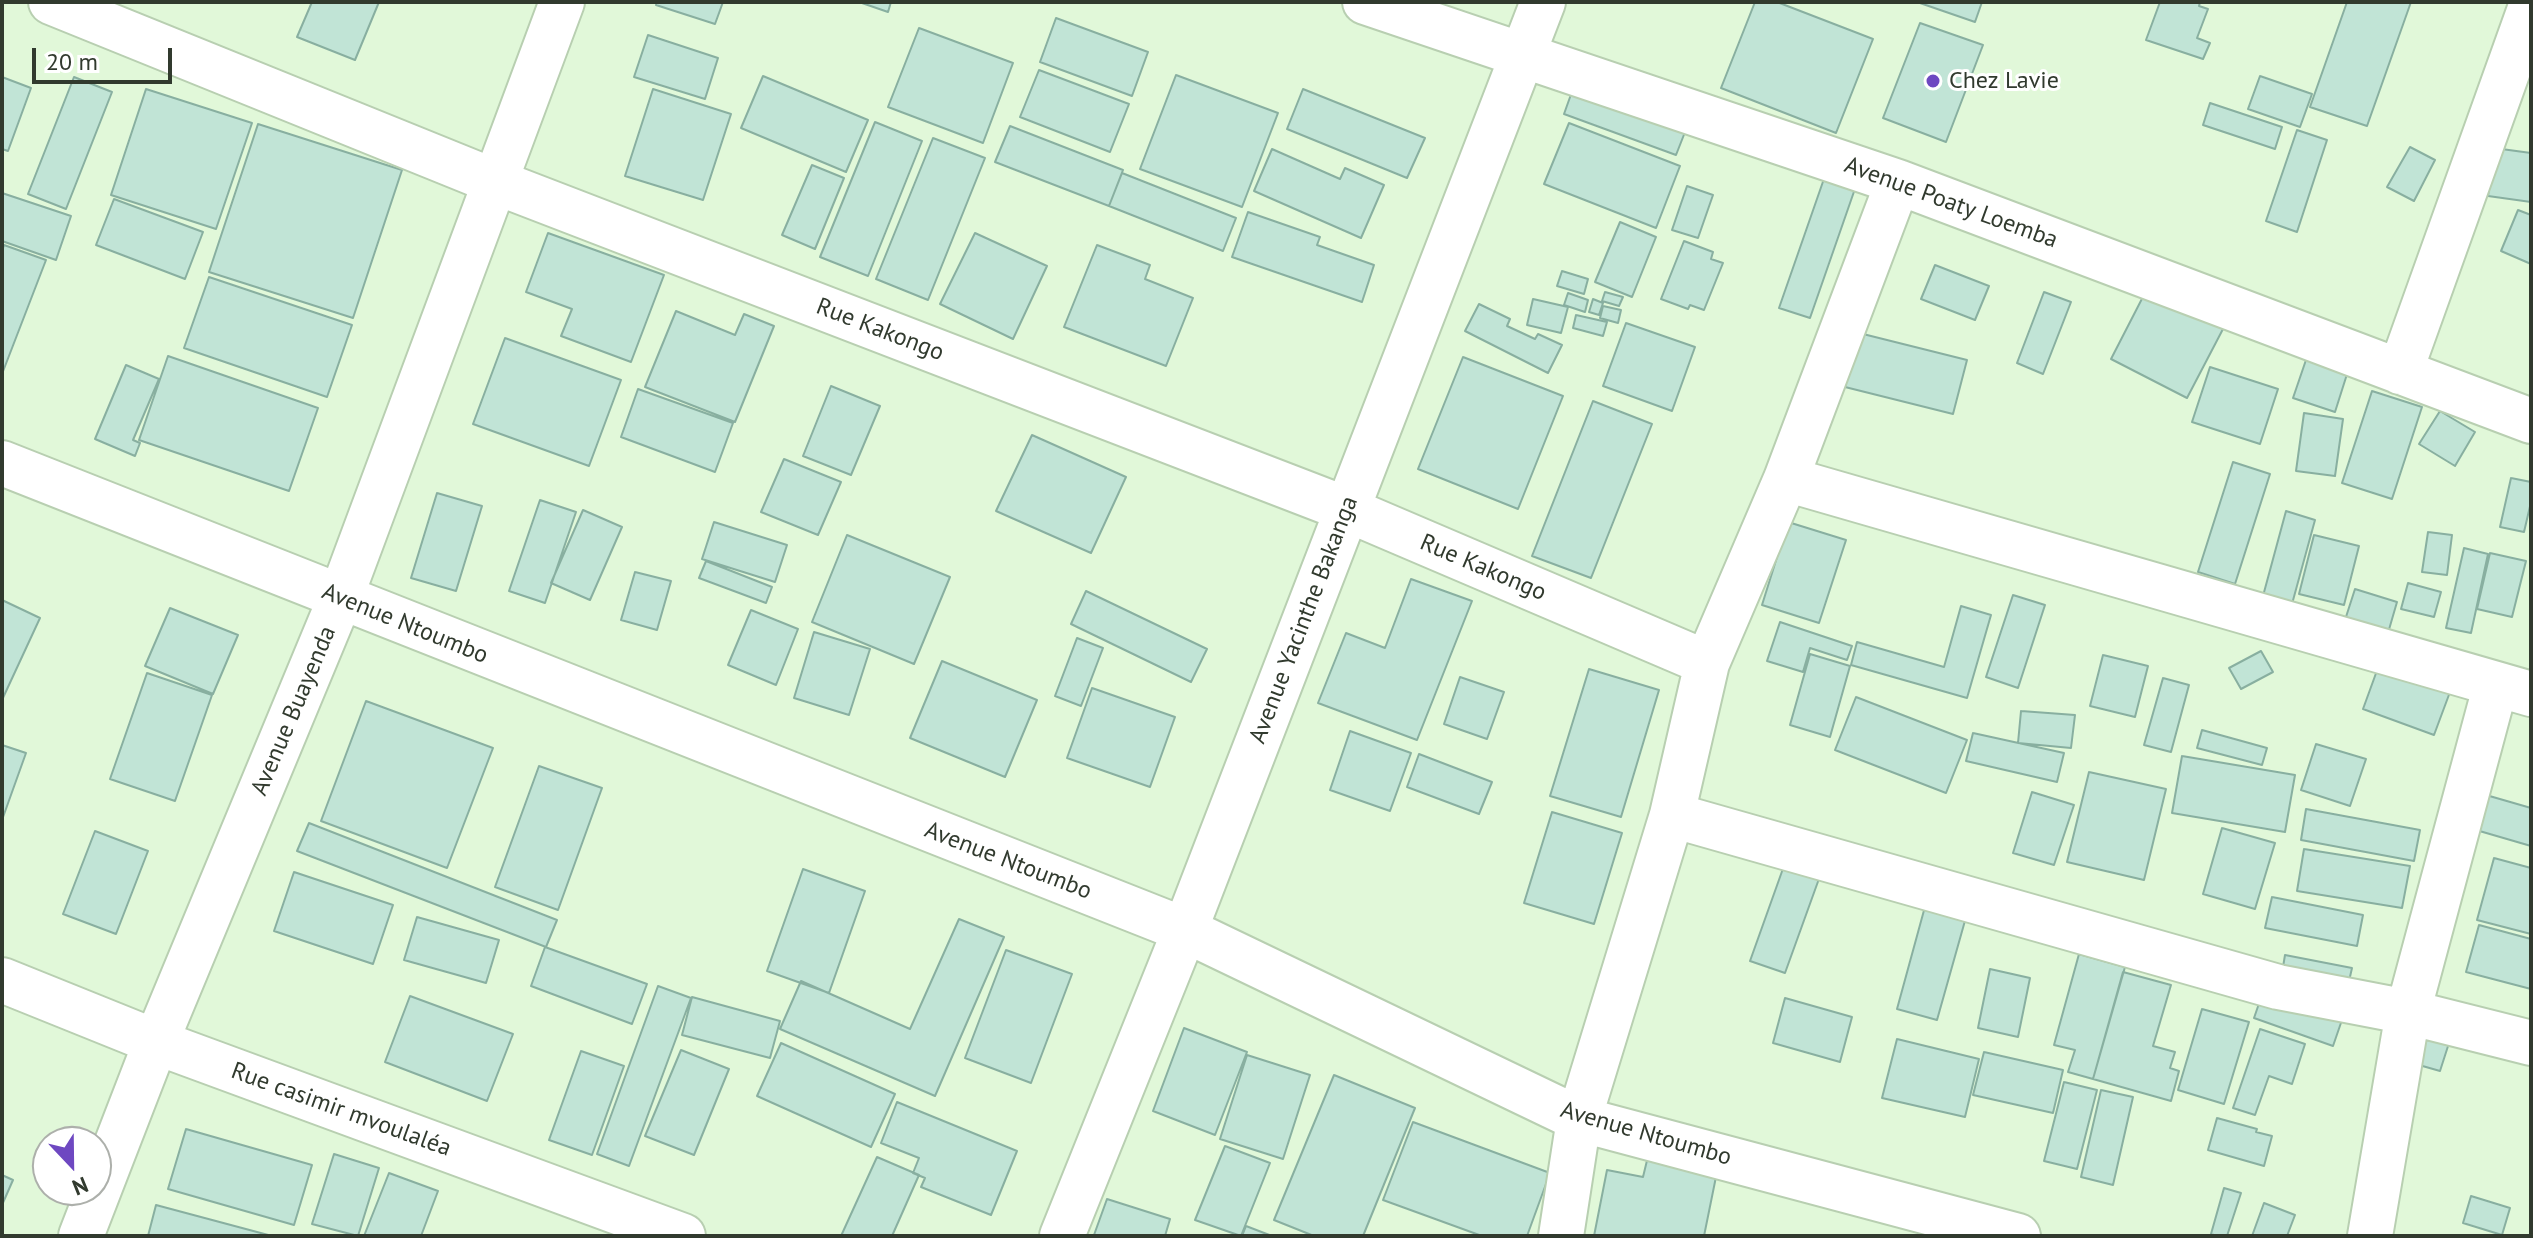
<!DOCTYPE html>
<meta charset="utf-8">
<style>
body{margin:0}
#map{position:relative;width:2533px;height:1238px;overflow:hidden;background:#e1f8d9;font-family:"PT Sans",sans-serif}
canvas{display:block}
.frame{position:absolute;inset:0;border:4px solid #313a2e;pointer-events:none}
.north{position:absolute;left:32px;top:1126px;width:80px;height:80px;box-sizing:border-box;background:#fff;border:2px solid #adb0ab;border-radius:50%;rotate:158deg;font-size:22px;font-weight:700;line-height:32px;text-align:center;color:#313a2e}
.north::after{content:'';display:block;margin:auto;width:28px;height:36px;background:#6e48c1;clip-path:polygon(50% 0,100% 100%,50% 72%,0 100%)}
.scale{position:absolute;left:32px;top:48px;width:140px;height:36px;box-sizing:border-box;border:4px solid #313a2e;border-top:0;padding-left:10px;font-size:24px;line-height:28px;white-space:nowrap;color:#313a2e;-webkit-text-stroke:6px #fff;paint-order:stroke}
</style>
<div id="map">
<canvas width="2533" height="1238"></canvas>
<div class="frame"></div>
<div class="north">N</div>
<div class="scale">20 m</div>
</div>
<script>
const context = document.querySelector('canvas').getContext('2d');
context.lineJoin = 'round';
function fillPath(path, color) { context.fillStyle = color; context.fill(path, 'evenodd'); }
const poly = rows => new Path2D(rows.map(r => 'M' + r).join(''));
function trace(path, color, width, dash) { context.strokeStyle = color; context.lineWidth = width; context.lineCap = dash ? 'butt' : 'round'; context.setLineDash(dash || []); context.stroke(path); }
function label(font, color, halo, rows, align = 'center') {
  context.font = font + ' "PT Sans",sans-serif'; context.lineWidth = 6; context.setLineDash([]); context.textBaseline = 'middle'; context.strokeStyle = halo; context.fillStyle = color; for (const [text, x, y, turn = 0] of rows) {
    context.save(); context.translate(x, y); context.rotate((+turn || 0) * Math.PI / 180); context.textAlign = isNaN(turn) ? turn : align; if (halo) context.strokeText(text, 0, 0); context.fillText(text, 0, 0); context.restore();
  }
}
const building = poly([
 [312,2,379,2,355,60,297,37,312,2],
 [657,2,723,2,715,24,656,5,657,2],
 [859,2,891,2,888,12,859,2],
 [1755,2,1777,2,1873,39,1836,133,1721,88,1755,2],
 [1917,2,1982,2,1975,22,1917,2],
 [2160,2,2200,2,2199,6,2208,9,2197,38,2210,43,2203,59,2146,40,2160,2],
 [2347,2,2411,2,2367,126,2310,107,2347,2],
 [1056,18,1148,52,1132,96,1040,62,1056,18],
 [1920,23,1983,45,1946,142,1883,118,1920,23],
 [919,28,1013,63,983,143,888,107,919,28],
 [648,35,718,58,705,99,634,77,648,35],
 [1039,70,1129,104,1110,152,1020,117,1039,70],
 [1176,75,1278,113,1242,207,1140,169,1176,75],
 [763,76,868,120,846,172,741,128,763,76],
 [2260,76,2312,94,2300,127,2248,109,2260,76],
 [2,77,31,88,8,151,2,149,2,77],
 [74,77,112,92,66,209,28,194,74,77],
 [1574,86,1687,127,1676,155,1564,114,1574,86],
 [146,89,252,123,216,229,111,195,146,89],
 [653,89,731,114,703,200,625,176,653,89],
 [1303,89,1425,138,1407,178,1287,129,1303,89],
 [2210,103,2282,127,2275,149,2203,125,2210,103],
 [875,122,922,141,868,276,820,257,875,122],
 [1569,123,1680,166,1656,228,1544,184,1569,123],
 [258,124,402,170,353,318,209,272,258,124],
 [1010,126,1123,170,1109,206,995,162,1010,126],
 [2297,130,2327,140,2297,232,2266,221,2297,130],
 [933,138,985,158,928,300,876,279,933,138],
 [2410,147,2435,160,2414,201,2387,187,2410,147],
 [2494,148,2531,153,2531,202,2488,196,2494,148],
 [1272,149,1340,179,1345,168,1384,185,1361,238,1254,191,1272,149],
 [812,165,844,178,815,249,782,235,812,165],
 [1122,173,1236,218,1223,251,1109,206,1122,173],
 [1826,173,1857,183,1810,318,1779,308,1826,173],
 [1687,186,1713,195,1698,238,1672,230,1687,186],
 [2,193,71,216,56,260,2,241,2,193],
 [114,199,203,232,185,279,96,245,114,199],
 [2518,210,2531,215,2531,264,2501,251,2518,210],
 [1248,212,1320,237,1317,245,1374,265,1362,302,1232,257,1248,212],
 [1620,222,1656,237,1632,297,1595,282,1620,222],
 [548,233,664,275,631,362,561,336,572,309,526,292,548,233],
 [975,233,1047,266,1013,339,940,304,975,233],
 [1684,241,1713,252,1711,259,1723,263,1704,310,1690,305,1688,309,1661,299,1684,241],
 [4,245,46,260,2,374,2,251,4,245],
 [1097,245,1150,265,1145,279,1193,298,1166,366,1064,327,1097,245],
 [1935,265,1989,286,1975,320,1921,299,1935,265],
 [1562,271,1588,279,1584,294,1557,286,1562,271],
 [209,277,352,325,327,397,184,348,209,277],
 [2147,289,2223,329,2187,398,2111,359,2147,289],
 [1605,292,1623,297,1619,306,1602,301,1605,292],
 [2044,292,2071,302,2043,374,2017,363,2044,292],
 [1568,293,1588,300,1585,312,1564,305,1568,293],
 [1533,299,1568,307,1561,333,1527,325,1533,299],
 [1593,299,1603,303,1599,315,1589,312,1593,299],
 [1479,304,1510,319,1507,326,1535,339,1538,334,1562,345,1548,373,1465,331,1479,304],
 [1603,306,1621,310,1618,323,1600,318,1603,306],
 [676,311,735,335,744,314,774,326,735,422,645,387,676,311],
 [1576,315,1607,322,1603,336,1573,328,1576,315],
 [1626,323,1695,347,1672,411,1603,386,1626,323],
 [1859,333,1967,360,1953,414,1845,387,1859,333],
 [505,338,621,380,589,466,473,424,505,338],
 [168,356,318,408,289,491,139,440,168,356],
 [1463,357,1563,396,1518,509,1418,469,1463,357],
 [2307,357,2348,371,2335,412,2293,398,2307,357],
 [126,365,159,379,133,440,140,443,135,456,95,439,126,365],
 [2210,367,2278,389,2260,444,2192,422,2210,367],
 [831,386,880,406,851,475,803,456,831,386],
 [638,389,733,423,715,472,621,437,638,389],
 [2372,391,2422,407,2392,499,2342,483,2372,391],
 [1593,401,1652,424,1591,578,1532,556,1593,401],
 [2440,411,2475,432,2455,466,2419,444,2440,411],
 [2304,413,2343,419,2335,476,2296,471,2304,413],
 [1032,435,1126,477,1091,553,996,511,1032,435],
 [784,459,841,482,818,535,761,512,784,459],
 [2233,462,2270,474,2235,584,2198,572,2233,462],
 [2511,478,2531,482,2531,502,2524,532,2500,527,2511,478],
 [437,493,482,506,456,591,411,578,437,493],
 [540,500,576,512,545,603,509,591,540,500],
 [583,510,622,527,590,600,551,583,583,510],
 [2286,511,2315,520,2292,604,2263,596,2286,511],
 [714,522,787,545,775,582,702,559,714,522],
 [1788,522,1846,540,1819,623,1762,605,1788,522],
 [2428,532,2452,535,2447,575,2422,572,2428,532],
 [847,535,950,577,914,664,812,622,847,535],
 [2314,535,2359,546,2344,605,2299,594,2314,535],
 [2464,548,2488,554,2471,633,2446,628,2464,548],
 [2490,553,2526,561,2512,617,2477,609,2490,553],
 [706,561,772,587,766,603,699,578,706,561],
 [635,572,671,581,657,630,621,620,635,572],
 [1411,579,1472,601,1417,740,1318,703,1346,633,1385,648,1411,579],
 [2408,583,2441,592,2434,617,2401,609,2408,583],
 [2355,589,2397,602,2388,633,2345,620,2355,589],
 [1086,591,1207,649,1191,682,1071,624,1086,591],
 [2013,595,2045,605,2018,688,1986,677,2013,595],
 [2,600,40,618,2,700,2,600],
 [1961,606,1991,615,1967,698,1851,665,1857,642,1944,667,1961,606],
 [170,608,238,635,213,694,145,666,170,608],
 [751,610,798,629,776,685,728,665,751,610],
 [1780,622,1852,646,1847,660,1810,648,1803,672,1767,661,1780,622],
 [814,632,870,649,849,715,794,698,814,632],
 [1077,638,1103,648,1081,706,1055,696,1077,638],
 [2261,651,2273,672,2241,689,2229,668,2261,651],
 [1810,654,1850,666,1830,737,1790,725,1810,654],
 [2103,655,2148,666,2135,717,2090,706,2103,655],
 [942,661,1037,700,1005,777,910,738,942,661],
 [2379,665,2450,692,2434,735,2363,709,2379,665],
 [1589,669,1659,690,1621,817,1550,796,1589,669],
 [147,673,212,695,175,801,110,779,147,673],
 [1460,677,1504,692,1487,739,1444,724,1460,677],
 [2163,678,2189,685,2171,752,2144,745,2163,678],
 [1092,688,1175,717,1150,787,1067,758,1092,688],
 [1856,697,1967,740,1946,793,1835,750,1856,697],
 [366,701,493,748,447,868,321,821,366,701],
 [2021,711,2075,715,2071,748,2018,743,2021,711],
 [2202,730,2267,748,2262,765,2197,748,2202,730],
 [1350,731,1411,753,1390,811,1330,790,1350,731],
 [1973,733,2064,753,2057,782,1966,761,1973,733],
 [2316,744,2366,759,2350,806,2301,790,2316,744],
 [2,745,26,753,2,820,2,745],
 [1419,754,1492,782,1479,814,1407,787,1419,754],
 [2182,756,2295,775,2285,832,2172,813,2182,756],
 [539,766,602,788,558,910,495,887,539,766],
 [2089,772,2166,789,2144,880,2067,862,2089,772],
 [2032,792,2074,805,2054,865,2013,853,2032,792],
 [2486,795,2531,808,2531,846,2476,830,2486,795],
 [2306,809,2420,830,2414,861,2301,840,2306,809],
 [1552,812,1622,833,1594,924,1524,903,1552,812],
 [309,823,557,920,546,947,297,851,309,823],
 [2222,828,2275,843,2255,909,2203,894,2222,828],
 [95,831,148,851,116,934,63,914,95,831],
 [2304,849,2410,866,2402,908,2297,891,2304,849],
 [2494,858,2531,868,2531,934,2477,920,2494,858],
 [1785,863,1820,876,1785,973,1750,961,1785,863],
 [803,869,865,891,829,993,767,971,803,869],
 [294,872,393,905,373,964,274,931,294,872],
 [1929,892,1970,903,1937,1020,1897,1009,1929,892],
 [2272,897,2363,915,2357,946,2265,928,2272,897],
 [417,917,499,940,486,983,404,960,417,917],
 [959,919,1004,937,935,1096,780,1029,801,981,910,1029,959,919],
 [2479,925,2531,939,2531,989,2466,972,2479,925],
 [545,947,647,984,632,1024,531,986,545,947],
 [1006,950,1072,974,1031,1083,965,1058,1006,950],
 [2079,954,2125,967,2093,1079,2068,1072,2075,1050,2054,1045,2079,954],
 [2285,955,2352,968,2347,990,2281,979,2285,955],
 [1990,969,2030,978,2018,1037,1978,1028,1990,969],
 [2123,972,2171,985,2153,1046,2175,1052,2170,1068,2179,1071,2171,1101,2093,1079,2123,972],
 [658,986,691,998,629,1166,597,1154,658,986],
 [2264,989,2343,1017,2333,1046,2254,1018,2264,989],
 [410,996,513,1034,487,1101,385,1062,410,996],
 [692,997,780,1021,770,1058,682,1035,692,997],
 [1785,998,1852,1017,1840,1062,1773,1043,1785,998],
 [2202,1009,2249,1022,2224,1104,2178,1090,2202,1009],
 [1184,1028,1247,1052,1215,1135,1153,1111,1184,1028],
 [2260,1029,2305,1044,2292,1084,2269,1076,2255,1115,2233,1108,2260,1029],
 [2421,1034,2449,1043,2440,1071,2412,1063,2421,1034],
 [1897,1039,1979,1059,1965,1117,1882,1098,1897,1039],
 [781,1043,895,1094,871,1147,757,1096,781,1043],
 [681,1050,729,1069,694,1155,645,1136,681,1050],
 [581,1051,624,1066,592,1155,549,1140,581,1051],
 [1984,1052,2063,1070,2053,1113,1973,1095,1984,1052],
 [1247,1055,1310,1075,1283,1159,1220,1139,1247,1055],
 [1334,1075,1415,1108,1363,1236,1314,1236,1274,1220,1334,1075],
 [2064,1082,2097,1090,2077,1169,2044,1161,2064,1082],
 [2101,1090,2133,1097,2113,1185,2081,1177,2101,1090],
 [897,1102,1017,1151,991,1215,921,1187,925,1178,913,1173,919,1158,881,1143,897,1102],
 [2217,1118,2257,1129,2256,1132,2272,1136,2264,1166,2208,1150,2217,1118],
 [1413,1122,1550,1173,1527,1236,1482,1236,1383,1200,1413,1122],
 [186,1129,312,1165,294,1225,168,1189,186,1129],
 [1225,1146,1270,1163,1241,1236,1195,1220,1225,1146],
 [1650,1148,1719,1162,1704,1236,1594,1236,1607,1170,1643,1177,1650,1148],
 [334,1154,379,1168,358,1236,312,1224,334,1154],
 [877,1157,919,1175,892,1236,841,1236,877,1157],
 [389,1173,438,1191,421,1236,364,1236,389,1173],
 [2,1175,13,1180,2,1205,2,1175],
 [2224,1188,2241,1193,2227,1236,2217,1236,2211,1234,2224,1188],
 [2471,1196,2510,1208,2502,1235,2463,1223,2471,1196],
 [1107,1199,1170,1219,1165,1236,1094,1235,1107,1199],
 [2264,1203,2295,1215,2287,1236,2252,1236,2264,1203],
 [156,1205,272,1236,148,1236,156,1205],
 [1246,1226,1272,1236,1242,1236,1246,1226]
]);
fillPath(building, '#c1e4d6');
trace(building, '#88afa0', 2);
const street = poly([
 [51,2,496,182,1346,509,1707,663],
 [1365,2,1898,182,2531,421],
 [2400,372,2531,6],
 [2,463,1185,930,1579,1119,2018,1236],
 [1786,479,2531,694],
 [1672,815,2278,987,2408,1012,2531,1043],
 [2,980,156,1042,683,1236],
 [81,1236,156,1042,340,599,562,2],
 [1062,1236,1185,930,1543,2],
 [1561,1236,1579,1119,1672,815,1707,663,1786,479,1898,182],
 [2370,1236,2408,1012,2496,684]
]);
trace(street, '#b8cfb1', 48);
trace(street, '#fff', 44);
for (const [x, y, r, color] of [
 [1933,81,8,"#6e48c1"]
]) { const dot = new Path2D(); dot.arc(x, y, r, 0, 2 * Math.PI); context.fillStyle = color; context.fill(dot); trace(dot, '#fff', 3); }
label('24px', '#313a2e', '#fff', [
 ["Chez Lavie",1949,81]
], 'left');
label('24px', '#313a2e', '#fff', [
 ["Avenue Poaty Loemba",1951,203,20],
 ["Rue Kakongo",880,330,21],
 ["Rue Kakongo",1483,568,23],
 ["Avenue Yacinthe Bakanga",1304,620,-69],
 ["Avenue Ntoumbo",405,624,22],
 ["Avenue Buayenda",294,711,-67],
 ["Avenue Ntoumbo",1008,861,21],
 ["Rue casimir mvoulaléa",341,1110,20],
 ["Avenue Ntoumbo",1646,1134,16]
]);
</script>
